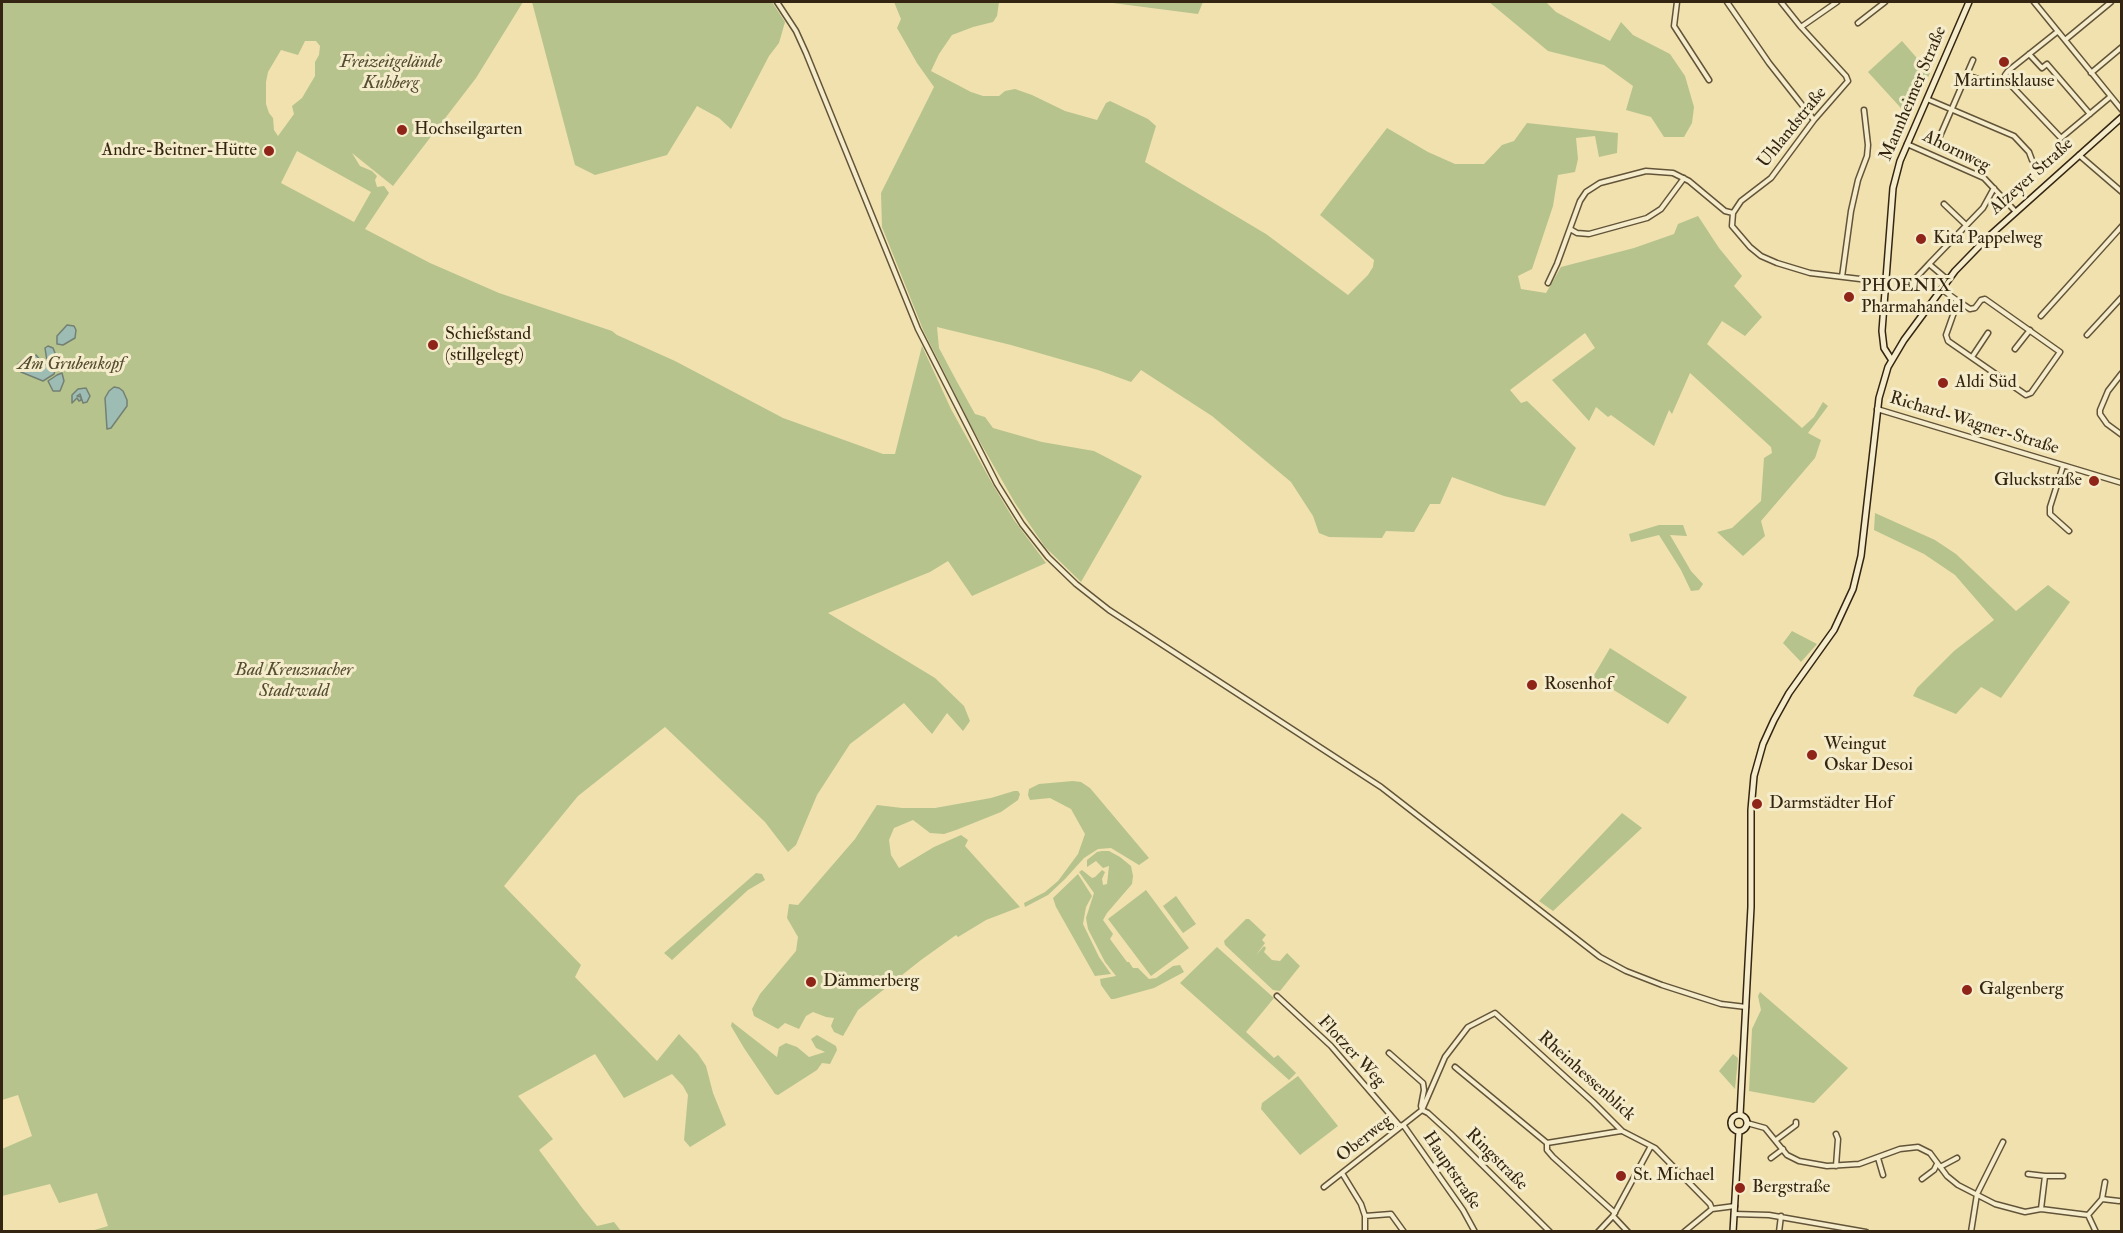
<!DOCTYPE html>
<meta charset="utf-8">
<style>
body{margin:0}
#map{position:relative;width:2123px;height:1233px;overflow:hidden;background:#f0e1af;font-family:"IM FELL Double Pica",serif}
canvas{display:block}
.frame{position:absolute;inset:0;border:3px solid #342512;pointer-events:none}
</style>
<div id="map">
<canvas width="2123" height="1233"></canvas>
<div class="frame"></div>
</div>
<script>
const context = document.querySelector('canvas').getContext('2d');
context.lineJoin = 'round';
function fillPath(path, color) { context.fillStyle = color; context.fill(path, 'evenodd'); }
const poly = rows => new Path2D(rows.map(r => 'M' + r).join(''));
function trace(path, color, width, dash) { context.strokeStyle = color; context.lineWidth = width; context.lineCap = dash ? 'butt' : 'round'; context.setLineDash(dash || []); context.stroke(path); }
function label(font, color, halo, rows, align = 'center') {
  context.font = font + ' "IM FELL Double Pica",serif'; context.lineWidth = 6; context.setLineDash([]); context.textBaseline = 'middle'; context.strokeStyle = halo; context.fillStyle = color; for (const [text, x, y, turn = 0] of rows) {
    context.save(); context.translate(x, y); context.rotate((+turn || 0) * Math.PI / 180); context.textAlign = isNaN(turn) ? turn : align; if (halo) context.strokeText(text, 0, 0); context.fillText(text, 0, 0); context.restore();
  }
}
fillPath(poly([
 [2,2,523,2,476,78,393,186,352,153,360,166,372,171,377,176,375,180,377,187,384,186,389,193,365,229,430,263,499,293,612,331,617,335,675,361,783,418,883,454,895,454,922,346,951,409,993,485,1014,520,1046,563,972,596,948,561,930,572,828,613,935,678,964,706,970,721,963,731,947,713,932,734,904,703,850,744,817,795,796,845,788,852,765,822,665,727,578,796,504,886,581,965,575,977,657,1061,679,1034,698,1054,706,1066,713,1093,726,1125,690,1147,684,1140,688,1095,683,1086,672,1074,624,1098,595,1054,518,1096,553,1139,539,1150,583,1209,597,1226,614,1222,621,1231,91,1231,108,1226,97,1193,59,1203,50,1184,2,1196,2,1149,32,1136,18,1095,2,1100],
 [305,41,316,41,320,46,319,55,315,62,315,76,302,98,292,106,294,114,278,136,274,130,273,118,269,113,266,104,266,82,268,72,281,50,298,55],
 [297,151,371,192,354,222,281,183],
 [532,2,772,2,785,22,779,43,769,56,731,129,719,118,697,106,667,155,595,175,575,165],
 [894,2,999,2,997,16,993,22,973,27,952,35,939,54,931,71,971,92,983,96,999,96,1005,91,1015,89,1032,95,1065,111,1097,120,1106,103,1110,101,1148,119,1156,126,1145,162,1266,234,1348,295,1368,275,1373,267,1374,260,1320,215,1387,128,1428,152,1455,164,1484,164,1502,145,1514,141,1527,123,1618,133,1617,153,1599,157,1595,136,1576,138,1578,159,1575,172,1558,175,1553,206,1532,269,1518,276,1521,289,1546,293,1561,267,1634,248,1674,234,1678,224,1698,216,1719,248,1742,276,1734,286,1762,317,1745,336,1722,321,1707,344,1802,428,1814,417,1823,402,1828,406,1808,433,1821,440,1815,458,1761,521,1765,536,1743,556,1717,532,1732,528,1761,501,1764,458,1772,453,1771,447,1690,373,1672,414,1669,410,1654,446,1611,415,1608,417,1596,407,1589,421,1552,380,1595,348,1585,333,1510,390,1521,403,1527,401,1576,448,1545,506,1504,496,1452,477,1440,504,1430,504,1414,532,1386,531,1382,538,1329,537,1319,533,1313,516,1291,482,1212,416,1141,370,1131,382,1098,370,1011,345,937,327,939,348,956,380,975,414,985,417,993,428,1042,442,1094,451,1142,476,1081,582,1045,547,1015,503,972,428,924,332,882,227,881,193,934,87,917,63,897,28,901,19],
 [1105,2,1203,2,1198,14],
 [1489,2,1546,2,1556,12,1610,41,1621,22,1633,35,1670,54,1685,76,1694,107,1692,123,1684,137,1664,137,1651,117,1626,110,1633,86,1604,65,1548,51],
 [1902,41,1930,73,1910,118,1868,72],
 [1875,513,1935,540,1956,554,2016,611,2048,585,2070,602,2001,698,1981,687,1956,714,1913,696,1917,688,1954,651,1994,620,1955,575,1924,554,1874,530],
 [1659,525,1683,525,1687,536,1670,535,1691,571,1703,584,1699,590,1691,591,1681,570,1659,535,1631,542,1629,534],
 [1792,631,1817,644,1801,662,1783,643],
 [1610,648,1687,697,1668,724,1593,677],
 [1073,781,1081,782,1090,788,1149,858,1139,865,1111,848,1098,849,1084,858,1065,879,1048,895,1025,907,1024,903,1045,892,1058,881,1078,854,1085,834,1071,809,1050,798,1030,800,1028,795,1029,789,1039,784],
 [1014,791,1018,791,1020,794,1018,800,1001,812,956,830,944,834,930,833,913,820,894,828,889,840,891,855,899,868,934,847,961,835,968,840,965,846,1020,907,986,920,958,937,956,935,921,960,858,1010,843,1036,834,1032,831,1026,834,1018,826,1017,813,1012,806,1016,799,1029,785,1023,778,1029,754,1016,752,1009,760,994,796,951,798,937,787,918,789,904,798,905,855,839,877,805,902,808,935,808,991,798],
 [1622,813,1642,828,1553,911,1539,901],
 [1102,851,1109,851,1120,857,1131,866,1133,876,1132,884,1107,913,1103,920,1113,934,1110,939,1127,962,1129,962,1133,968,1138,968,1149,979,1156,978,1173,966,1180,965,1184,972,1154,988,1114,999,1111,999,1101,985,1100,979,1116,976,1105,962,1088,929,1086,918,1094,893,1079,872,1082,870,1092,878,1095,877,1102,870,1105,872,1102,879,1103,885,1107,884,1109,866,1103,868,1096,861,1087,867,1087,860,1097,852],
 [756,873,762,874,765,880,748,890,672,960,664,953],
 [1078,874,1092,896,1086,907,1083,924,1099,957,1111,974,1095,976,1056,907,1053,898],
 [1146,890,1189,948,1151,976,1108,919],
 [1176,896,1196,924,1183,933,1163,906],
 [1246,919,1249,919,1266,935,1262,940,1265,943,1256,955,1264,946,1266,948,1264,952,1272,960,1280,961,1287,953,1300,966,1280,991,1273,990,1225,945,1224,941],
 [1217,947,1274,998,1246,1032,1274,1058,1278,1055,1296,1073,1289,1080,1180,983],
 [1760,992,1848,1068,1814,1103,1749,1091,1752,1029,1761,1010,1758,996],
 [732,1022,777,1057,779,1047,786,1043,797,1047,809,1057,825,1052,816,1048,811,1039,817,1035,836,1046,837,1050,830,1064,822,1063,817,1070,778,1095,775,1094,744,1048,731,1026],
 [1733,1054,1738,1058,1735,1089,1719,1071],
 [1298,1076,1338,1126,1300,1155,1261,1109,1262,1103]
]), '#b6c38d');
const water = poly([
 [67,325,74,326,76,330,75,338,63,345,57,344,57,336,67,325],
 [48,346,53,348,55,353,56,368,54,374,43,381,21,372,18,368,18,364,28,355,32,358,36,355,41,361,47,361,45,348,48,346],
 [62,373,64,381,60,391,53,391,48,381,57,375,62,373],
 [114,387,119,388,123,391,127,400,127,406,111,428,107,429,105,398,109,391,114,387],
 [86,388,90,396,87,402,83,403,80,394,77,396,81,397,81,400,79,401,77,398,72,403,72,395,78,389,86,388]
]);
fillPath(water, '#9dbcb4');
trace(water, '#738073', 1.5);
const street = poly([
 [777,2,796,31,806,53,918,329,997,484,1022,524,1048,557,1076,584,1109,610,1381,787,1600,957,1626,971,1662,985,1721,1004,1746,1007],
 [1677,2,1674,26,1709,80],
 [1727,2,1769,63,1814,120],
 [1781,2,1801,27,1846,76,1848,81,1814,120,1771,178,1741,201,1733,213,1732,226,1750,247,1761,256,1777,263,1810,273,1885,282],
 [2034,2,2122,110],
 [1858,23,1885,2],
 [1801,27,1837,2],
 [2057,32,2008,71,2005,75,2007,81,2061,138,2110,97],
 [2065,40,2111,2],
 [2029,54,2042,68,2047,64,2090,114],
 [2091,73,2122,47],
 [1967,75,1992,84],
 [1927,99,2014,136,2029,152,2032,160],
 [1937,143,1973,60],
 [1907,144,1984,178,2016,212],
 [2079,155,2122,192],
 [1944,204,1966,225],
 [1570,229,1577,233,1589,234,1647,218,1661,209,1684,178],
 [1842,277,1851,211,1858,180,1867,156,1868,145,1864,110],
 [1915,279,1929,264],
 [1948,280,1929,264,1983,208,1994,188],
 [1548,283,1557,264,1580,201,1586,192,1600,183,1646,171,1673,173,1689,181,1725,211,1733,213],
 [1941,289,1944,291,1958,301,1970,309,1975,308,1981,300,1985,299,2060,352,2031,393,2026,395,1948,341,1946,335,1958,301],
 [2041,316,2122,226],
 [2087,335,2122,297],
 [2015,349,2030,330],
 [1972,357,1988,333],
 [2122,373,2108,391,2100,410,2100,414,2107,424,2122,435],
 [1877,409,2122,483],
 [2063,466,2050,507,2050,514,2069,531],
 [1277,996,1331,1046,1399,1125,1404,1126,1463,1210,1475,1232],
 [1389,1053,1423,1083,1424,1090,1421,1106,1422,1110,1428,1113,1451,1134,1550,1232],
 [1455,1067,1547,1143,1621,1131],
 [1747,1123,1765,1128,1787,1155,1799,1161,1827,1166,1859,1164,1900,1149,1918,1147,1930,1153,1947,1176,1958,1185,1995,1204,2025,1212,2041,1209,2088,1215,2096,1232],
 [1776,1140,1796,1125,1796,1122],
 [1547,1143,1547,1150,1553,1157,1615,1213],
 [1771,1158,1783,1149],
 [1878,1158,1883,1175],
 [1836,1166,1838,1139,1836,1134],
 [1940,1167,1957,1158],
 [1342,1173,1361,1204,1365,1216,1365,1232],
 [2028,1174,2045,1176],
 [1922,1179,1934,1170,1937,1164],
 [1324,1187,1422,1110,1445,1057,1468,1027,1495,1013,1593,1102,1622,1131,1655,1148,1710,1204,1712,1209],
 [2102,1199,2105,1182],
 [2041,1209,2045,1176,2063,1176],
 [1734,1214,1769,1215,1866,1232],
 [2088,1215,2102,1199,2119,1201],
 [1365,1216,1391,1214,1404,1232],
 [1613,1216,1628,1232],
 [1598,1232,1613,1216,1651,1146],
 [1684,1232,1712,1209,1735,1206],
 [1779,1232,1781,1216],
 [1971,1232,1977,1194,2003,1142]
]);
const secondary = poly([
 [1891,359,1884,348,1882,331,1893,188,1900,161,1969,2],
 '1731 1123a8 8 0 1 1 16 0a8 8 0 1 1-16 0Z',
 [1740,1115,1751,907,1751,810,1754,776,1763,744,1774,720,1789,693,1834,630,1853,589,1861,556,1879,398,1888,367,1904,340,1955,271,1987,238,2122,117],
 [1733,1232,1739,1131]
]);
trace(street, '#635439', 7);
trace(secondary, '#342512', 8);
trace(street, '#f5eccb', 4);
trace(secondary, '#f5eccb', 5);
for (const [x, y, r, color] of [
 [2004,62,6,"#8f2418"],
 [402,130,6,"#8f2418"],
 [269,151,6,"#8f2418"],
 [1921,239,6,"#8f2418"],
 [1849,297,6,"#8f2418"],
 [433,345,6,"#8f2418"],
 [1943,383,6,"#8f2418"],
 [2094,481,6,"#8f2418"],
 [1532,685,6,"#8f2418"],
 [1812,755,6,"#8f2418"],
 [1757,804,6,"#8f2418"],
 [811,982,6,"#8f2418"],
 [1967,990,6,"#8f2418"],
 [1621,1176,6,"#8f2418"],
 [1740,1188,6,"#8f2418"]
]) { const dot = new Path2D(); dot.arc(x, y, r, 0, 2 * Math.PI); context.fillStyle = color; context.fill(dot); trace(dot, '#f5eccb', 2); }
label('italic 18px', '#544c31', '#f5eccb', [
 ["Freizeitgelände",391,63],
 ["Kuhberg",391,84],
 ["Am Grubenkopf",71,365],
 ["Bad Kreuznacher",294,671],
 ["Stadtwald",294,692]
]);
label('18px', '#342512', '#f5eccb', [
 ["Martinsklause",2004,82,"center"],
 ["Hochseilgarten",414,130],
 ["Andre-Beitner-Hütte",257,151,"right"],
 ["Kita Pappelweg",1933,239],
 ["PHOENIX",1861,287],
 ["Pharmahandel",1861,308],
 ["Schießstand",445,335],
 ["(stillgelegt)",445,356],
 ["Aldi Süd",1955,383],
 ["Gluckstraße",2082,481,"right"],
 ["Rosenhof",1544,685],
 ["Weingut",1824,745],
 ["Oskar Desoi",1824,766],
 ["Darmstädter Hof",1769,804],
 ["Dämmerberg",823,982],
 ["Galgenberg",1979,990],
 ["St. Michael",1633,1176],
 ["Bergstraße",1752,1188]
], 'left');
label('18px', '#342512', '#f5eccb', [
 ["Mannheimer Straße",1914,94,-67],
 ["Uhlandstraße",1793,128,-51],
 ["Ahornweg",1956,152,26],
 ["Alzeyer Straße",2032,177,-42],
 ["Richard-Wagner-Straße",1974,424,17],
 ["Flotzer Weg",1351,1052,47],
 ["Rheinhessenblick",1586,1077,42],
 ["Oberweg",1365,1139,-38],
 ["Ringstraße",1496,1160,45],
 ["Hauptstraße",1451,1171,56]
]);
</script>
